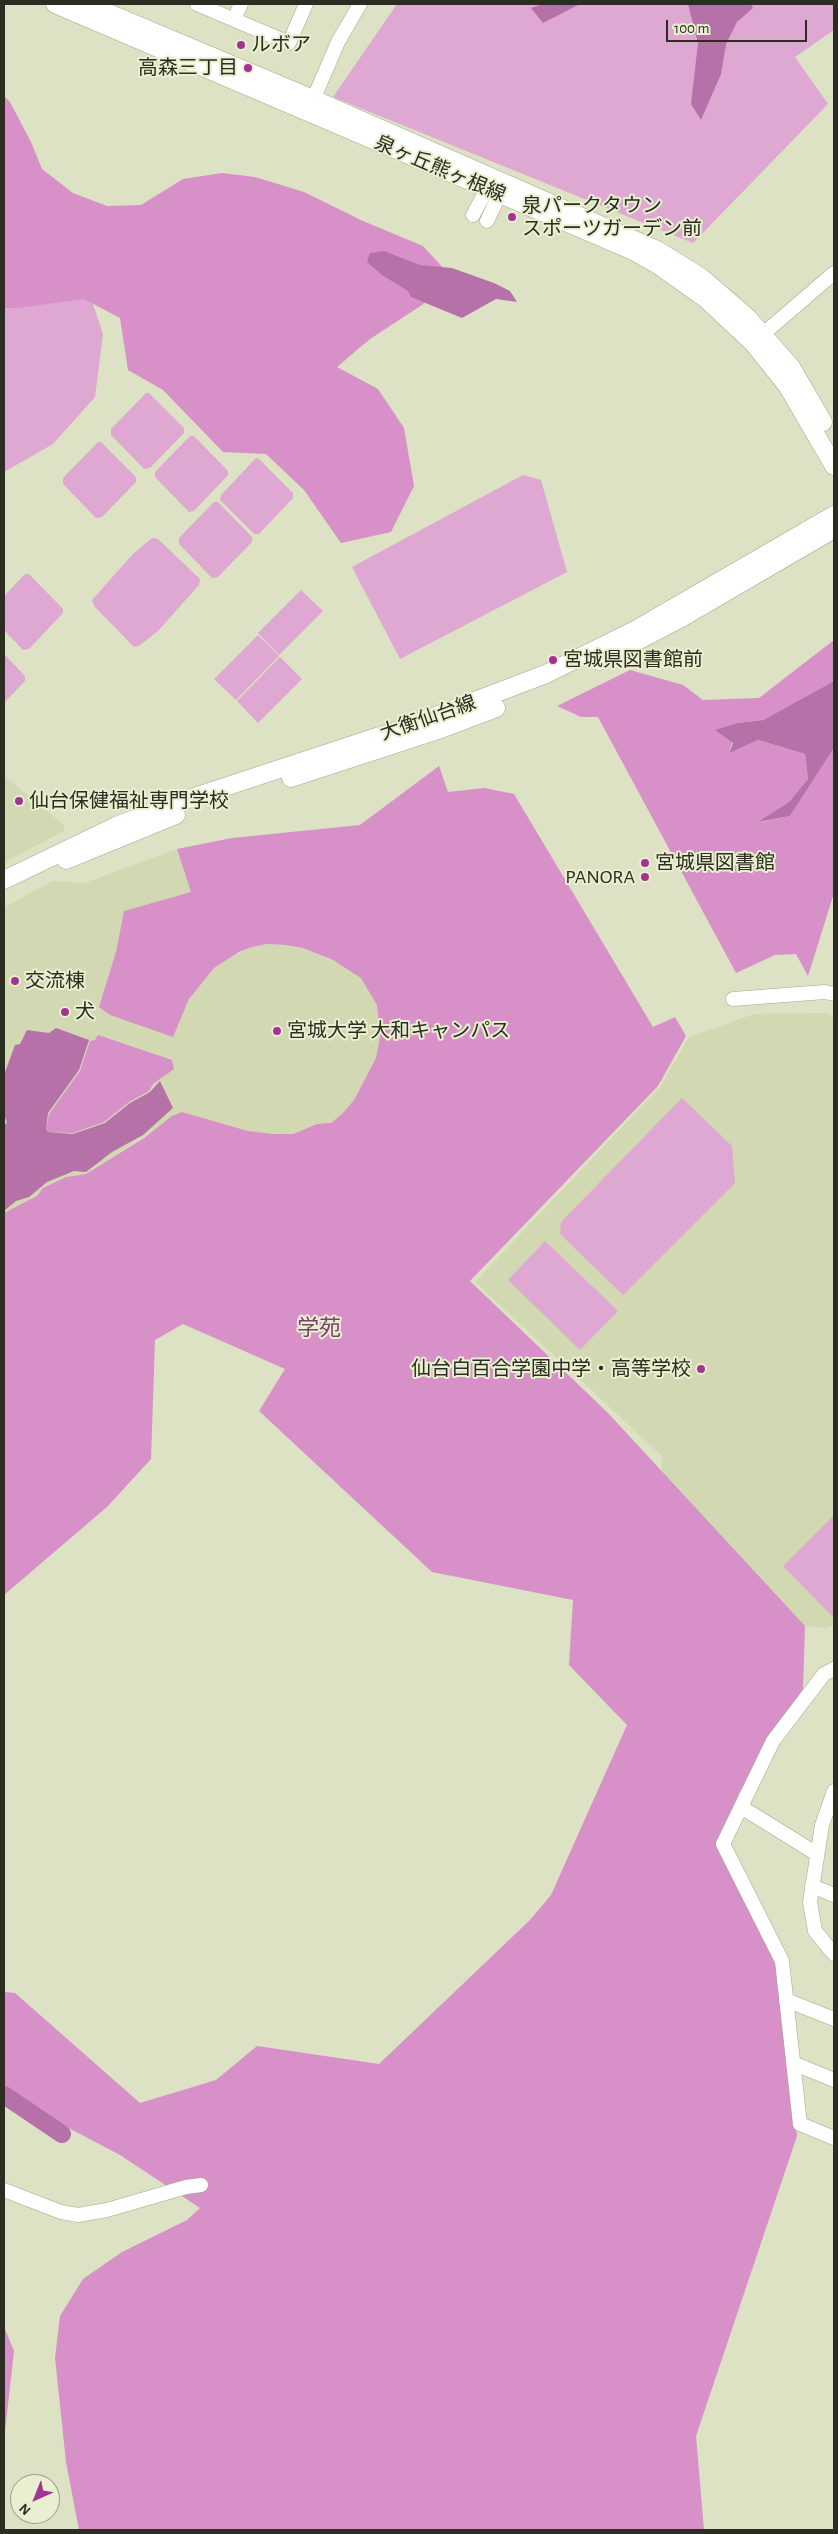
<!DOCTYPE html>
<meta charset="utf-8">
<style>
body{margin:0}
#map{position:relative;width:838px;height:2534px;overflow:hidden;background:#dce2c3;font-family:"Alegreya Sans",sans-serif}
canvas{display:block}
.frame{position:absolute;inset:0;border:5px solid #2b2d21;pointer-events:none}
.north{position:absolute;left:10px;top:2474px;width:50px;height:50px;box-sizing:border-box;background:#e9efd0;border:1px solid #9da18a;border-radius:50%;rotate:224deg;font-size:14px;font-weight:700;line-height:20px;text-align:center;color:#2b2d21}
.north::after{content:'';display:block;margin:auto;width:18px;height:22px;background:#a23391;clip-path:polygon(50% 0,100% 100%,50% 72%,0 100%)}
.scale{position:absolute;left:666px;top:20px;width:141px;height:22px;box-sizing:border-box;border:2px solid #2b2d21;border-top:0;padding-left:6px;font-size:15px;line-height:18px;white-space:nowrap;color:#2b2d21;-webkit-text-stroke:4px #e9efd0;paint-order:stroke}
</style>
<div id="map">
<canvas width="838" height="2534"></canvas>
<div class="frame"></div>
<div class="north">N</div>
<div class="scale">100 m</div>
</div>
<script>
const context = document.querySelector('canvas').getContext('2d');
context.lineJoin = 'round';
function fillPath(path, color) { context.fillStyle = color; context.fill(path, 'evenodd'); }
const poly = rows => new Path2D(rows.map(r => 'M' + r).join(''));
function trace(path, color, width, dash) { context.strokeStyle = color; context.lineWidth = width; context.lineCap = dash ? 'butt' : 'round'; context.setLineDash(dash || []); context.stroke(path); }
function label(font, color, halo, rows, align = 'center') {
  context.font = font + ' "Alegreya Sans","Noto Sans JP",sans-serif'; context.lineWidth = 4; context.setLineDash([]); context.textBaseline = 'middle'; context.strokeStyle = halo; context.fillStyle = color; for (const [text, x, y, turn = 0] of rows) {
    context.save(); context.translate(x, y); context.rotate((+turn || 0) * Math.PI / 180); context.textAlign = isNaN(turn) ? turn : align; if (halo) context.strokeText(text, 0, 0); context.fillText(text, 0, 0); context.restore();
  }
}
fillPath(poly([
 [4,776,64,825,64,831,4,862],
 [177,849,192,892,124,911,116,952,110,1015,173,1037,183,1012,195,990,214,968,226,960,252,947,267,944,303,948,347,967,361,978,371,992,377,1005,380,1037,376,1058,354,1100,342,1114,331,1123,317,1124,293,1134,274,1134,248,1131,182,1112,86,1174,66,1177,43,1188,38,1196,4,1213,4,908,52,881,85,883],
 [824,1013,834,1017,834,1625,826,1628,805,1626,661,1483,662,1456,475,1282,660,1087,689,1037,754,1014]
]), '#d1d8b2');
fillPath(poly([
 [397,4,834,4,834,30,795,57,828,104,693,243,333,97],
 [4,172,84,277,103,334,95,397,53,444,4,472],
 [146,393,149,393,184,428,184,433,150,468,144,469,111,435,111,429],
 [190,436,194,436,228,471,228,475,194,511,189,512,155,477,155,472],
 [98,442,101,442,136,477,136,482,102,517,96,518,63,484,63,478],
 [256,458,259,459,293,493,293,498,259,534,254,534,220,500,221,495],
 [523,475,541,480,567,572,400,659,352,567],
 [214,502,218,502,252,537,252,542,218,577,212,578,179,544,179,538],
 [152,538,158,539,200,579,199,585,158,631,139,646,134,647,94,606,92,600,132,555],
 [25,574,29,574,63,609,63,613,29,649,23,650,4,630,4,596],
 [301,590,323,611,279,655,258,633],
 [258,635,279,656,236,700,214,679],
 [4,654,25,676,25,681,4,703],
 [280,657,302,679,258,723,237,701],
 [682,1098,732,1146,735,1183,623,1295,560,1234,561,1222],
 [545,1241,618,1311,580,1350,508,1280],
 [834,1515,834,1618,783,1566]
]), '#dea8d2');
fillPath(poly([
 [4,96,10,102,31,142,42,169,73,193,107,206,141,205,183,179,222,173,255,177,304,192,363,221,423,246,446,271,444,286,422,305,370,339,337,367,378,389,404,428,414,486,391,532,341,543,304,490,266,454,223,452,163,390,128,370,120,318,84,299,18,308,4,308],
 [834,640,834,681,763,720,738,723,729,752,758,740,805,754,808,779,789,802,760,822,790,816,834,748,834,893,808,976,796,954,775,955,736,973,598,717,581,717,557,706,630,670,683,685,703,700,759,698],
 [439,766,448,792,484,788,514,794,653,1027,675,1017,686,1036,658,1086,470,1281,607,1412,805,1626,803,1689,740,1791,717,1845,778,1965,797,2136,696,2436,704,2530,79,2530,66,2462,55,2358,60,2316,83,2279,122,2252,187,2220,200,2208,120,2155,4,2094,4,1992,15,1993,140,2103,216,2080,257,2046,379,2064,530,1920,551,1895,627,1725,569,1665,573,1600,432,1572,259,1411,285,1369,183,1324,155,1340,151,1459,107,1507,4,1595,4,1213,37,1196,43,1188,66,1177,86,1174,144,1138,172,1116,182,1112,248,1131,274,1134,293,1134,317,1124,331,1123,342,1114,354,1100,376,1058,380,1037,377,1005,361,978,333,960,303,948,285,945,267,944,252,947,239,952,214,968,189,999,173,1037,110,1015,99,1007,116,952,124,911,191,892,177,849,232,838,360,825],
 [98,1035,172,1060,174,1069,153,1084,149,1091,129,1102,104,1122,73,1133,49,1132,46,1129,49,1114,80,1071,90,1041,95,1040],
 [4,2327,14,2351,4,2440]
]), '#d790c8');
fillPath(poly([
 [543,4,580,4,543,23,531,8],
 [688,4,751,4,753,8,737,22,726,44,721,74,701,120,691,104,698,43],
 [384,251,420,265,452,268,494,283,510,291,517,302,496,299,462,318,411,297,408,291,382,275,367,262,370,253],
 [834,681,834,748,790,816,758,822,789,802,808,779,805,754,758,740,729,753,733,743,715,730,738,723,763,720],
 [56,1028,89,1040,79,1070,48,1113,46,1129,48,1132,73,1134,105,1123,130,1103,150,1092,160,1081,173,1108,143,1135,112,1152,86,1172,74,1171,47,1182,29,1197,16,1201,4,1211,4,1125,7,1123,4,1114,4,1075,15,1045,20,1044,27,1030,49,1033]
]), '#b671a8');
trace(poly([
 [4,2095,62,2134]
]), '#b671a8', 18);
const minor = poly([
 [197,4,289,43,306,4],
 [234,19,241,4],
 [310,107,338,42,360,4],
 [473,215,487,189],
 [487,221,504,185],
 [755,341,834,273],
 [733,999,825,992,834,994],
 [834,1669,824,1674,773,1741,723,1844,782,1961,800,2124,834,2138],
 [834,1791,822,1825,810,1902,815,1931,834,1954],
 [741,1807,817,1854],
 [812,1886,834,1895],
 [786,2000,834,2019],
 [793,2063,834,2080],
 [4,2190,61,2212,78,2215,107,2210,186,2187,201,2185]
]);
const major = poly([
 [55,4,631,250,658,265,706,299,753,343,788,387,834,466],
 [87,4,313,99,657,250,702,278,747,317,791,367,823,422],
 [599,661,683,617,834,529],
 [291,778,438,730,496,708],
 [66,860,176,815],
 [4,880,116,826,176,803,404,728,546,674,637,629,834,515]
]);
trace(minor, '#a3a98b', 15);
trace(major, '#a3a98b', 19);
trace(minor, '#fff', 14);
trace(major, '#fff', 18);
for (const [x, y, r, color] of [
 [241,45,5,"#a23391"],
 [248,68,5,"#a23391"],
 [512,217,5,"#a23391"],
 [553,660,5,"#a23391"],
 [19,801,5,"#a23391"],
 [645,863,5,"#a23391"],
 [645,877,5,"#a23391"],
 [15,981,5,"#a23391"],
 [65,1012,5,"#a23391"],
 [277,1031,5,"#a23391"],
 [701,1369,5,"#a23391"]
]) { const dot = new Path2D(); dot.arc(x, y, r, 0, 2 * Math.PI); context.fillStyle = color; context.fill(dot); trace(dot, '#e9efd0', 2); }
label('20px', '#2b2d21', '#e9efd0', [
 ["ルボア",251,45],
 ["高森三丁目",238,68,"right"],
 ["泉パークタウン",522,206],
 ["スポーツガーデン前",522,229],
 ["宮城県図書館前",563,660],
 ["仙台保健福祉専門学校",29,801],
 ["宮城県図書館",655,863],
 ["PANORA",635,877,"right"],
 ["交流棟",25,981],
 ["犬",75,1012],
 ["宮城大学 大和キャンパス",287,1031],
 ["仙台白百合学園中学・高等学校",691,1369,"right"]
], 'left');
label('20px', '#2b2d21', '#e9efd0', [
 ["泉ヶ丘熊ヶ根線",440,169,23],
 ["大衡仙台線",428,718,-19]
]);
label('22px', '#79416e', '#e9efd0', [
 ["学苑",319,1328]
]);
</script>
